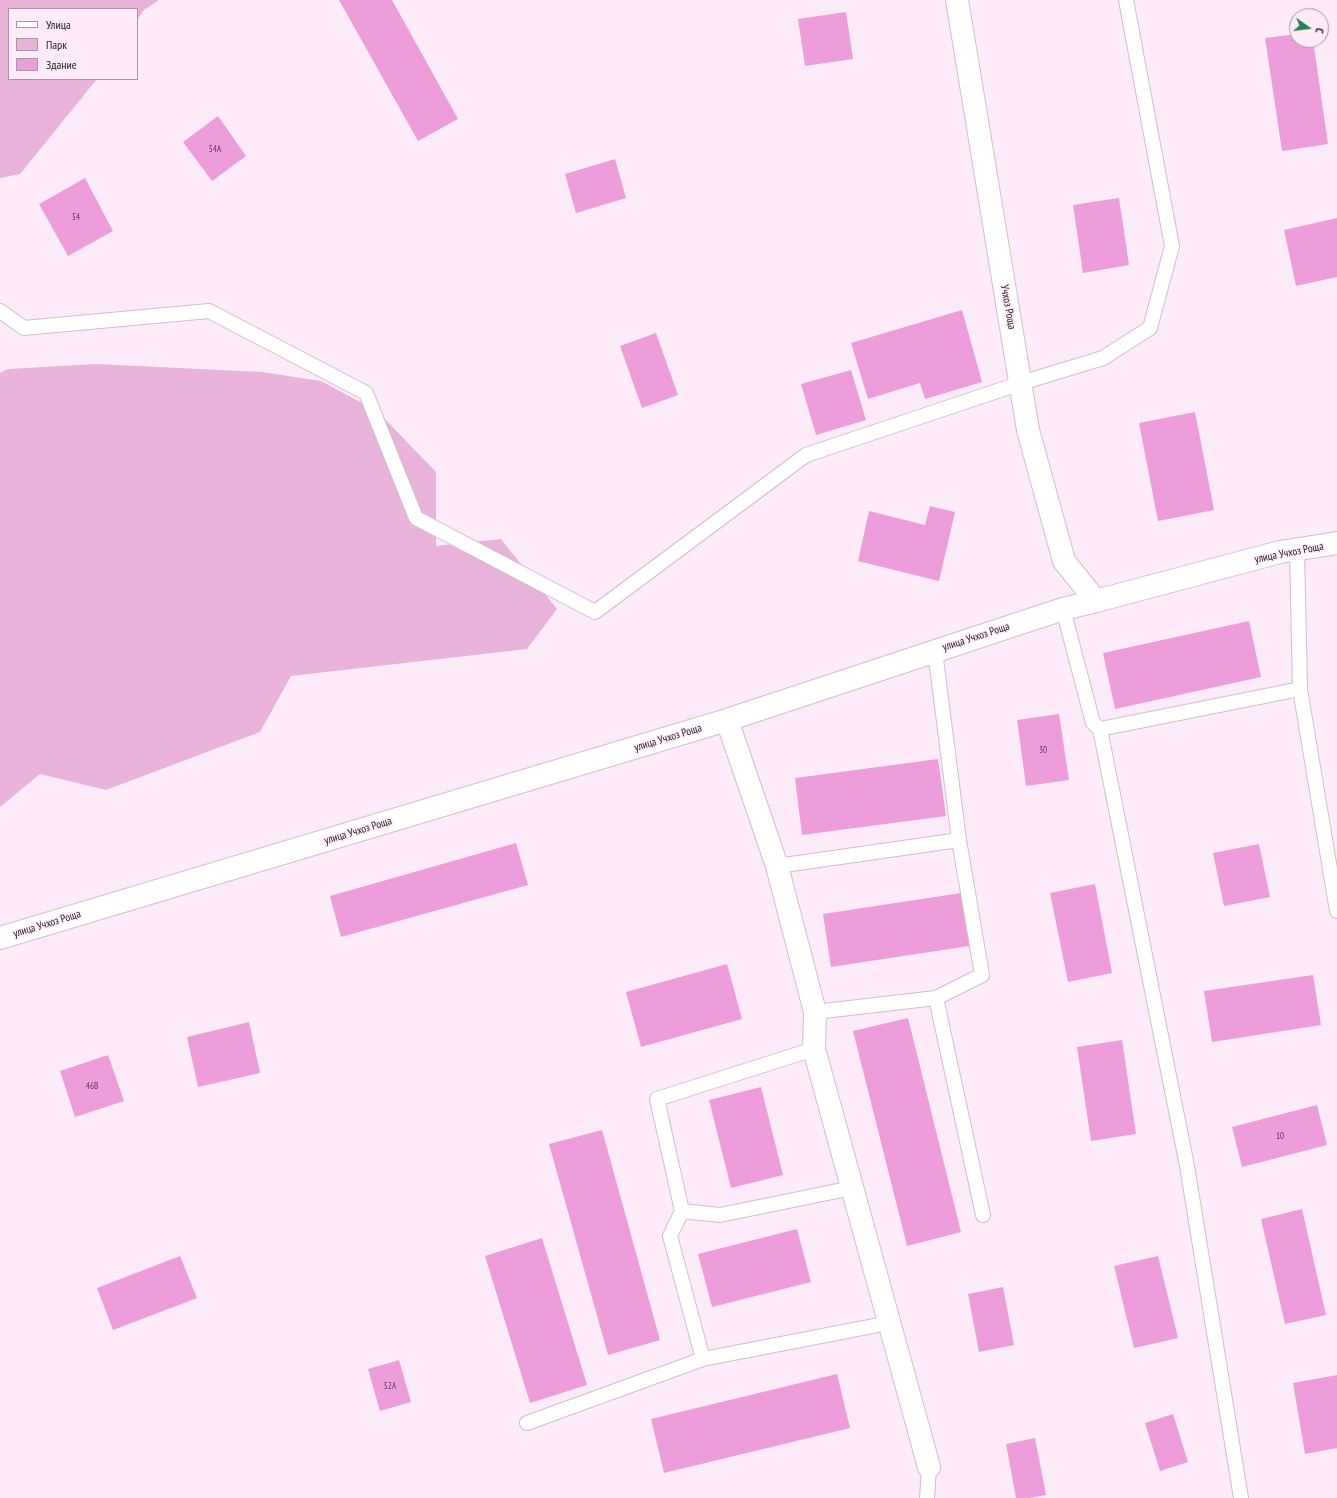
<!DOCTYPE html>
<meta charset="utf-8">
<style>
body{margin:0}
#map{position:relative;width:1337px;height:1498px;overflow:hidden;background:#feebf9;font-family:"PT Sans Narrow",sans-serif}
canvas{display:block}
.legend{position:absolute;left:8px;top:8px;width:130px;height:72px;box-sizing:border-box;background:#feebf9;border:1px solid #a698a2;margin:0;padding:5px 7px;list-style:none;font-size:12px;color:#221c20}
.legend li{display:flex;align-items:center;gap:8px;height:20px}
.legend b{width:20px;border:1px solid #a698a2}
.north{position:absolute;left:1289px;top:8px;width:40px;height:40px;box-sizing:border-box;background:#feebf9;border:1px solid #a698a2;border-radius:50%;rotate:104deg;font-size:11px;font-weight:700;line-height:16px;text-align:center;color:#221c20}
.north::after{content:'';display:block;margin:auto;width:14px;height:18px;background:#298054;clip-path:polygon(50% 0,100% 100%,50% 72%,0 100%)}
</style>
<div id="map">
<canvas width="1337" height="1498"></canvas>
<ul class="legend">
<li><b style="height:5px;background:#fff"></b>Улица</li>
<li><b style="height:11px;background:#e9b3db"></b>Парк</li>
<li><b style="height:11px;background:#ee9ddb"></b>Здание</li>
</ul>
<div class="north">С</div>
</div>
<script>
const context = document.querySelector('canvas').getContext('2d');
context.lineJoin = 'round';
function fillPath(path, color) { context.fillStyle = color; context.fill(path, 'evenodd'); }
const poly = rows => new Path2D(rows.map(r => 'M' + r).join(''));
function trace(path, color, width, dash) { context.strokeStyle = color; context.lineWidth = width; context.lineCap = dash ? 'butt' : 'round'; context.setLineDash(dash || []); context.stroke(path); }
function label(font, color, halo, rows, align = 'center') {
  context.font = font + ' "PT Sans Narrow",sans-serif'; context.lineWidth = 3; context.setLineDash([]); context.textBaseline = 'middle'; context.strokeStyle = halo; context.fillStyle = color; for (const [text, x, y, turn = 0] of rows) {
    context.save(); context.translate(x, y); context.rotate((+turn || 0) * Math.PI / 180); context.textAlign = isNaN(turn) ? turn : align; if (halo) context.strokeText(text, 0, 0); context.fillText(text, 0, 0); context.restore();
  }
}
fillPath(poly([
 [0,0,159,0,144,10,137,20,137,9,9,9,9,79,97,79,20,174,0,178],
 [96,364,262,372,321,381,377,411,436,472,436,546,501,539,557,609,527,649,291,676,260,732,106,790,40,774,0,807,0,373,8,369]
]), '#e9b3db');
fillPath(poly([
 [339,0,392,0,458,119,418,141],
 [846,12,853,59,805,66,798,19],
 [1297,34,1297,40,1313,40,1328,144,1282,151,1265,38],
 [218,116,246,156,212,181,183,142],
 [615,159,626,198,576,213,565,174],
 [85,178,113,231,68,256,39,204],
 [1119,198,1129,265,1083,273,1073,205],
 [1337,218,1337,277,1296,286,1284,230],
 [962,310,982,382,925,399,920,383,868,399,851,343],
 [656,333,678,395,642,408,620,346],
 [851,370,866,420,816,435,801,384],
 [1195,412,1214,510,1158,521,1139,423],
 [930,506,955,512,939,581,858,561,869,511,925,525],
 [1249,621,1261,677,1115,709,1103,653],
 [1059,714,1069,780,1026,786,1017,720],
 [938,759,946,816,802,835,795,778],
 [516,843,528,885,341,937,330,896],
 [1259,844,1270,897,1224,906,1213,853],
 [1095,884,1112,973,1068,982,1050,893],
 [961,893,969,946,831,967,823,914],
 [727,964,742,1019,641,1047,626,992],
 [1313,975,1321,1025,1212,1042,1204,991],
 [908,1018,961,1232,907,1246,853,1031],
 [249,1022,260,1073,198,1087,187,1037],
 [1122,1040,1136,1134,1091,1141,1077,1047],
 [108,1055,124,1101,75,1117,60,1071],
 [761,1087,783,1175,731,1188,709,1100],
 [1317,1105,1327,1145,1242,1167,1232,1127],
 [602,1130,660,1340,608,1355,549,1144],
 [1302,1209,1326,1315,1285,1324,1261,1219],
 [797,1229,811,1282,712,1307,698,1254],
 [542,1238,587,1385,530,1403,485,1256],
 [180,1256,197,1298,113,1330,97,1288],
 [1158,1256,1178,1338,1134,1348,1114,1266],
 [1003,1287,1014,1345,979,1352,968,1294],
 [399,1360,411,1402,380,1411,368,1369],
 [837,1374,850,1428,664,1473,651,1419],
 [1337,1375,1337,1448,1305,1454,1293,1383],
 [1173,1414,1188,1462,1160,1471,1145,1423],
 [1035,1438,1046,1495,1029,1498,1016,1498,1006,1444]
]), '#ee9ddb');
const service = poly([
 [0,311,24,328,209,311,366,393,416,518,595,612,806,455,1021,383,1103,358,1150,328,1172,246,1126,0],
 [1063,609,1093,723,1100,729,1187,1166,1241,1498],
 [935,651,959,840],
 [1300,689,1337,911],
 [1100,729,1300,689,1297,550],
 [777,866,959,840,982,975,936,998],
 [815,1012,936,998,983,1215],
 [814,1049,657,1099,682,1211,720,1215,852,1188],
 [682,1211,670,1236,703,1359,889,1323],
 [527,1423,703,1359],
 [927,1498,929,1467]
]);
const minor = poly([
 [727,720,777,866,815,1012,814,1049,929,1467],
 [0,938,727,720,1063,609,1096,601,1064,561,1028,430,957,0]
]);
const tertiary = poly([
 [1096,601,1280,552,1337,543]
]);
trace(service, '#d2bfcc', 16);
trace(minor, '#d2bfcc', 24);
trace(tertiary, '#d2bfcc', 24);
trace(service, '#fff', 14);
trace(minor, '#fff', 22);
trace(tertiary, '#fff', 22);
label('9px', '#553c4f', null, [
 ["54А",215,149],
 ["54",76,217],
 ["30",1043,750],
 ["46В",92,1086],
 ["10",1280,1136],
 ["52А",390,1386]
]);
label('11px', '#221c20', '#feebf9', [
 ["Учхоз Роща",1008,307,80],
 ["улица Учхоз Роща",1289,553,-11],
 ["улица Учхоз Роща",976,637,-18],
 ["улица Учхоз Роща",668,738,-17],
 ["улица Учхоз Роща",358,831,-17],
 ["улица Учхоз Роща",47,924,-17]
]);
</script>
